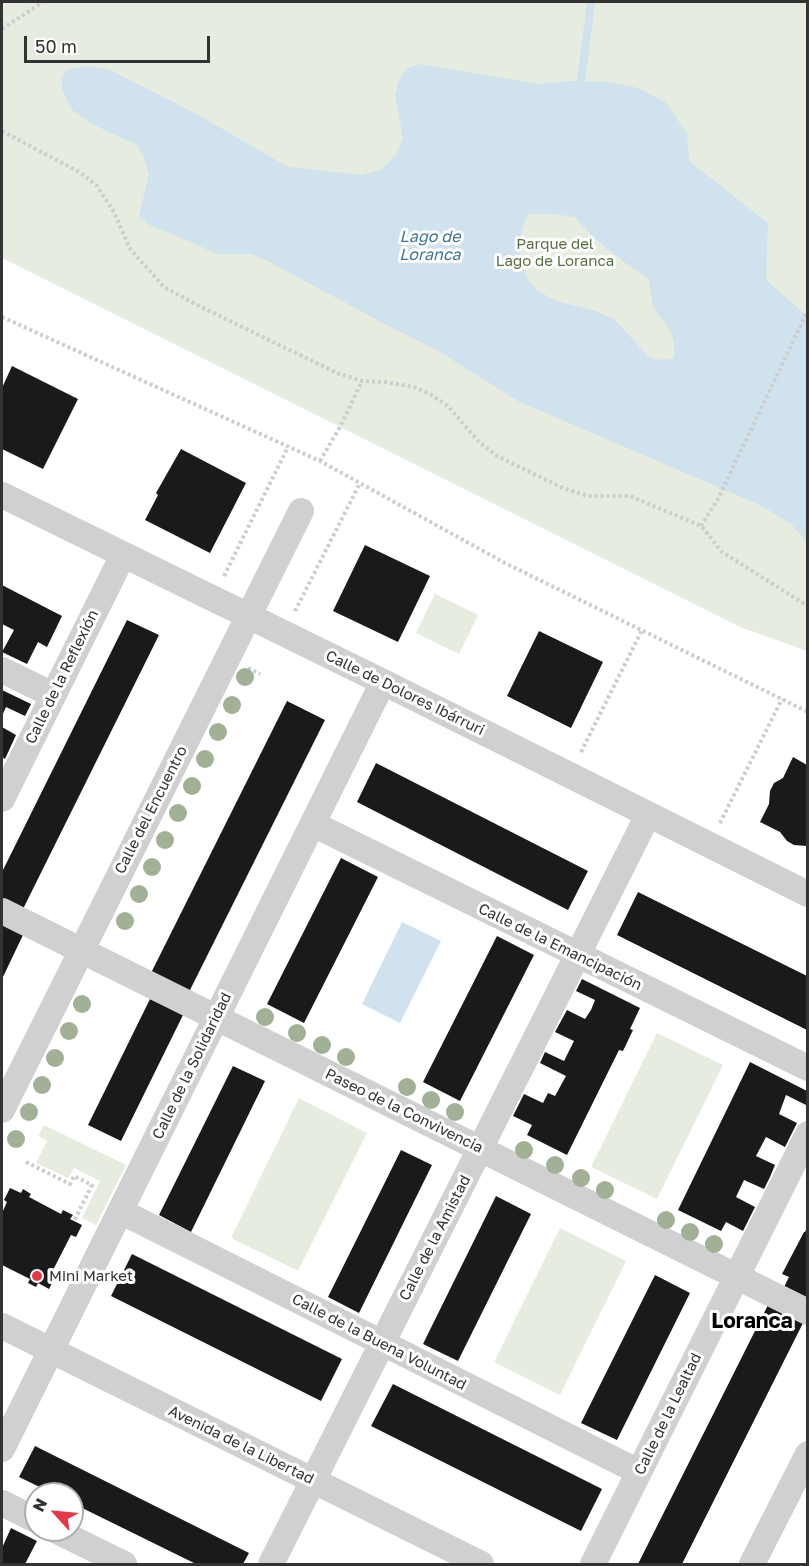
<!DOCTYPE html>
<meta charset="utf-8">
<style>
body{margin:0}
#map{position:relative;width:809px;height:1566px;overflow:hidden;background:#fff;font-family:"Golos Text",sans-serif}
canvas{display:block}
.frame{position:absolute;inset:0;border:3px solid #333;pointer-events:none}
.north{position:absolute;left:24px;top:1482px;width:60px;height:60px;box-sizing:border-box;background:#fff;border:2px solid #adadad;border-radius:50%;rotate:297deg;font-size:16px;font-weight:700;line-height:24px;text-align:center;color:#333}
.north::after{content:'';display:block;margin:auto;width:21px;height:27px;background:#e63946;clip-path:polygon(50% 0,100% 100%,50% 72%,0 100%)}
.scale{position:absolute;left:24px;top:36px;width:186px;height:27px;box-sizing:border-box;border:3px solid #333;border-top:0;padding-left:8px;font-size:18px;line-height:21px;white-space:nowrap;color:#333;-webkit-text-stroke:4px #fff;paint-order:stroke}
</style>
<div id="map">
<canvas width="809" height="1566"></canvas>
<div class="frame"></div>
<div class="north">N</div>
<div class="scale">50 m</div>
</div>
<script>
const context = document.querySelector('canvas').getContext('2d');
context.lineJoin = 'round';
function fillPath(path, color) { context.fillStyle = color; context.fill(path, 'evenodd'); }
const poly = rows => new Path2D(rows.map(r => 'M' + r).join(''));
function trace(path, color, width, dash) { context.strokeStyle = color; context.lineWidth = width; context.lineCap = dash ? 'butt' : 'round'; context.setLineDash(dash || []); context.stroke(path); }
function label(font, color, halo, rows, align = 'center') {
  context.font = font + ' "Golos Text",sans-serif'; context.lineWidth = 6; context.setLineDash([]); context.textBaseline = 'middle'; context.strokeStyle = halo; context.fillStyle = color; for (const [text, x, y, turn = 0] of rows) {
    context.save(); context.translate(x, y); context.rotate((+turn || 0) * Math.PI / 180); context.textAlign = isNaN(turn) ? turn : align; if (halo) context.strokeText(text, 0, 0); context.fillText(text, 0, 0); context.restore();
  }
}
fillPath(poly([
 [2,2,807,2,807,651,740,627,2,258],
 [435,594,478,615,459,654,416,633],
 [657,1033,723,1065,657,1199,591,1167],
 [299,1098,367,1133,298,1271,231,1238],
 [44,1125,126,1165,96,1225,82,1218,100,1181,74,1168,68,1178,36,1163,47,1141,38,1136],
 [560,1228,626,1261,560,1395,494,1362]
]), '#e6ecdf');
fillPath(poly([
 [420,64,539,84,571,81,608,82,638,88,665,102,687,133,689,161,768,223,766,280,807,316,807,542,791,524,760,505,518,401,437,350,381,322,266,260,251,254,218,254,148,224,139,216,149,174,143,155,137,145,92,124,72,110,62,89,62,76,68,69,90,66,110,70,193,112,288,167,362,175,381,170,396,155,403,138,395,95,399,80,406,69],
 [528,214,552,214,575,217,595,239,628,265,649,279,653,307,671,332,674,343,674,358,663,360,650,358,615,320,596,311,556,301,538,291,528,280,520,260,522,230],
 [402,922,441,941,400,1023,362,1004]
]), '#cfe2ee');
trace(poly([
 [581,81,591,2]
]), '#cfe2ee', 8);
fillPath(poly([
 [12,366,78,399,43,469,2,449,2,388],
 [181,449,246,483,210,553,145,520,158,495,156,493],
 [365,545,430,576,398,642,333,611],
 [2,585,62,616,47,647,38,642,27,664,2,652,14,630,2,624],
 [127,620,159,635,23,909,2,899,2,872],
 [539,631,603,662,571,728,507,696],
 [2,690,31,704,25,716,6,707,2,716],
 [287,701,325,720,189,992,151,973],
 [2,727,16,735,5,759,2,757],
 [793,757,807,765,807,846,794,845,787,841,780,832,760,822,769,804,770,791,774,783,783,778],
 [376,763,588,871,568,910,357,802],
 [341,858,378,877,304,1023,267,1004],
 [638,892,807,976,807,1030,617,935],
 [2,924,23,935,2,979],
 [497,936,534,955,460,1101,423,1082],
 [582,979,640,1008,630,1029,633,1030,623,1051,619,1050,567,1155,527,1135,532,1125,513,1116,524,1094,543,1103,548,1093,555,1096,566,1076,540,1063,545,1052,564,1061,574,1041,555,1032,567,1010,585,1019,591,1010,595,1000,576,991],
 [150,999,183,1015,121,1141,88,1125],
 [750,1062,807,1091,807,1101,806,1105,786,1095,779,1114,797,1123,785,1147,766,1137,756,1156,775,1165,770,1177,764,1189,744,1180,736,1197,755,1207,743,1231,726,1222,721,1231,678,1210],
 [233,1066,265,1081,191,1232,159,1215],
 [401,1150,432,1165,359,1313,328,1297],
 [10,1188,21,1193,23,1189,31,1194,29,1197,61,1214,63,1210,73,1215,70,1219,82,1225,76,1237,71,1235,51,1274,55,1277,49,1289,38,1283,36,1287,28,1283,30,1279,2,1265,2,1213,7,1202,4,1200],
 [496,1196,531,1214,458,1361,423,1344],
 [807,1228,807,1301,783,1289,789,1277,782,1274,804,1232,805,1232],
 [132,1254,342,1359,321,1401,111,1296],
 [655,1275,690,1293,617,1440,581,1423],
 [768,1305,803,1323,682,1564,638,1564],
 [393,1384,602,1489,581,1531,371,1426],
 [35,1446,249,1553,243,1564,196,1564,72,1503,72,1494,54,1494,19,1477],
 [11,1528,37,1541,25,1564,2,1564,2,1548]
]), '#1a1a1a');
trace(poly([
 [2,29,43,2],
 [2,131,81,173,97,186,114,212,130,249,164,287,197,305,337,373,362,381,386,382,414,387,430,394,448,406,479,442,497,456,563,488,588,496,630,496,701,526,722,552,808,606],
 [2,317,320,461,505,563,808,712],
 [320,461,340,427,362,381],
 [701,526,719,497,808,310],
 [224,576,288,447],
 [295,611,360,483],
 [248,668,260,674],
 [581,752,642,630],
 [720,823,782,699],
 [26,1162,70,1184,74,1176,92,1185,74,1221]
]), '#cdcdcd', 4, [3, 3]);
trace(poly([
 [2,495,383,682,808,894],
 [2,670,53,695],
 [2,799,123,555],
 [313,824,808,1068],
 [2,911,808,1312],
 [2,1110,301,511],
 [120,1211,639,1472],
 [2,1326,481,1564],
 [2,1449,383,682],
 [2,1503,36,1520],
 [55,1530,124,1564],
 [271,1564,648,815],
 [593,1564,808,1134],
 [752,1564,808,1454]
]), '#d0d0d0', 26);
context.fillStyle = '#a2b095';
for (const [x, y] of [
 [245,677],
 [232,705],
 [218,732],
 [205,759],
 [192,786],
 [178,813],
 [165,840],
 [152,867],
 [139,894],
 [125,921],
 [82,1004],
 [265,1017],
 [69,1031],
 [297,1033],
 [322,1045],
 [346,1057],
 [55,1058],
 [42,1085],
 [407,1087],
 [431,1100],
 [29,1112],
 [455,1112],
 [16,1139],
 [524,1150],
 [555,1165],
 [581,1178],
 [605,1190],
 [666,1220],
 [690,1232],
 [714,1244]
]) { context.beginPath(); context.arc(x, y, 9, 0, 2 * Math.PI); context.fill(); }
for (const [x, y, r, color] of [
 [37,1276,6,"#e63946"]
]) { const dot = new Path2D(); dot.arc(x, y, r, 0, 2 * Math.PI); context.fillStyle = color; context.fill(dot); trace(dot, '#fff', 2); }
label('15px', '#56703f', '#fff', [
 ["Parque del",555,244],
 ["Lago de Loranca",555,261]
]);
label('15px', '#333', '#fff', [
 ["Calle de la Reflexión",62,677,-64],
 ["Calle de Dolores Ibárruri",405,693,26],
 ["Calle del Encuentro",151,810,-63],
 ["Calle de la Emancipación",560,947,26],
 ["Calle de la Solidaridad",192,1066,-64],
 ["Paseo de la Convivencia",404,1111,26],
 ["Calle de la Amistad",435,1238,-63],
 ["Calle de la Buena Voluntad",379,1342,27],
 ["Calle de la Lealtad",668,1414,-64],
 ["Avenida de la Libertad",241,1445,26]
]);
label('15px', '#333', '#fff', [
 ["Mini Market",49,1276]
], 'left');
label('italic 16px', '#3f7597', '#fff', [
 ["Lago de",430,237],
 ["Loranca",430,255]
]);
label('bold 21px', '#000', '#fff', [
 ["Loranca",752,1321]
]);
</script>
